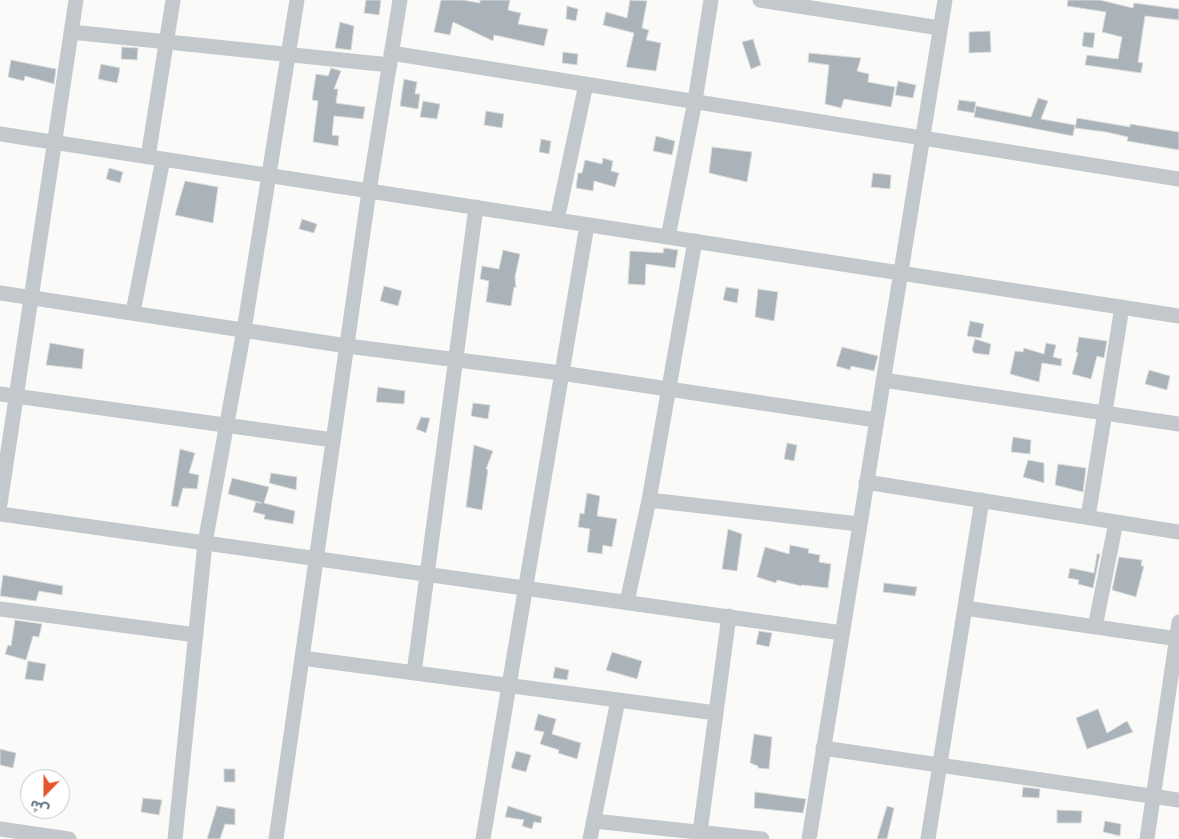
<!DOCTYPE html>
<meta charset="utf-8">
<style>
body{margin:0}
#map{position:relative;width:1179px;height:839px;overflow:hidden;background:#fafaf8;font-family:"Source Sans 3","Noto Sans Arabic",sans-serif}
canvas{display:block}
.north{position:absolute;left:20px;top:769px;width:50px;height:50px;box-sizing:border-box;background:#fff;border:1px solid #c1c8cd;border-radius:50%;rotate:202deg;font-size:14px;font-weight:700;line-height:20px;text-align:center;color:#657683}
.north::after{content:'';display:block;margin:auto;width:18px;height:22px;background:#e4572e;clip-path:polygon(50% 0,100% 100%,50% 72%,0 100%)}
</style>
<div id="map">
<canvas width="1179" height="839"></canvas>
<div class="north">ش</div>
</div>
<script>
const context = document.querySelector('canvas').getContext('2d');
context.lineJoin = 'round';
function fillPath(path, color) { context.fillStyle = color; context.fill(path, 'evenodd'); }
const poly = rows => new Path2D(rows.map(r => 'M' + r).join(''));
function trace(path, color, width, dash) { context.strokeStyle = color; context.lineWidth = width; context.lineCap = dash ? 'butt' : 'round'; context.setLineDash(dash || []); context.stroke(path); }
const building = poly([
 [366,0,381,0,379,15,364,13,366,0],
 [441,0,463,0,480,3,480,0,510,0,508,10,521,13,518,24,548,29,544,46,494,35,493,41,453,22,450,35,434,32,441,0],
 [630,0,647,1,642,28,649,30,646,40,661,43,656,71,626,67,634,33,603,25,606,12,627,18,630,0],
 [1068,0,1100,0,1133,8,1134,3,1179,9,1179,20,1145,16,1138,62,1143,63,1141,73,1085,65,1087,55,1118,59,1122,37,1102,32,1106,12,1067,6,1068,0],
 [567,6,578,9,576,21,566,19,567,6],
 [340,22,354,26,351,50,335,48,340,22],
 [990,31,991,52,969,53,969,32,990,31],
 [1084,32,1095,33,1093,48,1082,46,1084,32],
 [753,39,761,65,751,69,742,42,753,39],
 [122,47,138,48,137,60,121,59,122,47],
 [563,52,578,54,577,65,562,63,563,52],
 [809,53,861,58,857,71,869,74,868,82,895,87,891,107,844,99,841,108,825,104,829,65,808,62,809,53],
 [11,60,56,69,54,84,25,76,24,81,8,77,11,60],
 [101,64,120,68,117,83,98,79,101,64],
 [331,68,341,71,334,89,338,89,336,103,365,107,363,119,334,116,332,135,339,136,338,146,313,142,318,101,312,100,316,74,328,76,331,68],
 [404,79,417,82,415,94,420,94,418,109,400,106,404,79],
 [898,81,916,85,913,98,895,95,898,81],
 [1038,98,1048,101,1041,119,1075,125,1073,136,974,117,976,106,1031,117,1038,98],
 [959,100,976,102,974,113,957,110,959,100],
 [423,101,440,104,437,119,420,117,423,101],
 [486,111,504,114,502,128,484,125,486,111],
 [1077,118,1130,127,1130,124,1179,132,1179,150,1127,141,1128,137,1106,132,1075,128,1077,118],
 [656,136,675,141,672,155,653,151,656,136],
 [541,139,551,141,549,154,539,152,541,139],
 [712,147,752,152,747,182,709,173,712,147],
 [603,158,613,161,611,171,619,173,615,187,594,181,593,191,576,188,578,173,582,173,585,160,602,164,603,158],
 [109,168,123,172,120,183,106,179,109,168],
 [873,173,891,175,890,189,871,187,873,173],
 [185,181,218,187,213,223,175,215,185,181],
 [302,219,317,224,314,233,299,229,302,219],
 [664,248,678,250,675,268,646,264,645,285,628,284,630,251,663,253,664,248],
 [503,250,520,254,515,277,516,288,514,287,511,306,486,302,489,281,480,279,482,266,499,269,503,250],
 [384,286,402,291,398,306,380,301,384,286],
 [726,287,739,289,737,303,723,300,726,287],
 [758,289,778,292,774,321,755,317,758,289],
 [970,321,984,324,981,338,967,336,970,321],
 [1079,337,1107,341,1104,358,1097,356,1091,379,1072,374,1078,353,1076,352,1079,337],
 [975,339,991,344,989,355,974,353,972,350,975,339],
 [50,343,84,349,82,369,46,365,50,343],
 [1046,343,1056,345,1053,357,1062,359,1061,366,1042,363,1039,382,1010,374,1015,351,1023,352,1024,348,1044,354,1046,343],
 [842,347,878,356,874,371,851,366,850,370,836,366,842,347],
 [1149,370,1170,376,1167,390,1145,384,1149,370],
 [378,387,405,391,404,404,376,402,378,387],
 [473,403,490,405,488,419,471,416,473,403],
 [421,417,430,418,426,433,416,429,421,417],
 [1013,437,1031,440,1030,454,1011,452,1013,437],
 [787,443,797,445,794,461,784,459,787,443],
 [474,445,493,451,486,469,488,470,482,510,466,507,474,445],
 [180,449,195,453,189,473,199,475,197,489,183,488,178,507,171,506,180,449],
 [1028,460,1044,463,1044,483,1023,477,1028,460],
 [1058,464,1086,468,1083,492,1055,485,1058,464],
 [271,473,297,477,296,490,269,483,271,473],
 [232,478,269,487,264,503,295,511,293,524,264,519,265,515,253,512,256,502,262,503,228,494,232,478],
 [587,493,600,496,597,516,617,519,612,547,603,545,602,554,587,552,590,529,578,527,580,513,584,514,587,493],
 [728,529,742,534,737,571,722,569,728,529],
 [790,545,809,549,808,553,820,555,819,562,831,564,828,588,802,585,801,586,777,580,776,583,757,577,765,547,789,554,790,545],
 [1097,554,1100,554,1093,588,1078,584,1079,580,1068,578,1070,568,1094,573,1097,554],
 [1119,557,1142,560,1141,566,1144,566,1136,597,1112,590,1119,557],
 [3,575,63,586,62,595,39,591,36,601,0,596,3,575],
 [884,583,917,587,915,596,883,592,884,583],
 [15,620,42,624,39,637,33,636,26,660,5,654,8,645,11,646,15,620],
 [759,631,772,633,769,647,756,644,759,631],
 [612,652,642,661,637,679,606,670,612,652],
 [28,661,46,664,43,681,25,679,28,661],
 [555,667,569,670,567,680,553,678,555,667],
 [1098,709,1107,733,1127,721,1133,732,1087,749,1076,718,1098,709],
 [538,714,556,719,552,734,581,743,577,759,558,753,559,750,540,744,544,732,534,730,538,714],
 [754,734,772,737,769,769,758,768,758,766,750,763,754,734],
 [0,749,16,753,13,768,0,765,0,749],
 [516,751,531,755,526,772,511,768,516,751],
 [224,769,235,769,235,782,224,782,224,769],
 [1023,787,1040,789,1039,798,1022,797,1023,787],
 [755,792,806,799,803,813,754,808,755,792],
 [143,798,162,800,159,815,141,812,143,798],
 [217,806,235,809,235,825,225,824,220,839,207,839,217,806],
 [508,806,542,817,541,823,534,822,532,829,522,826,524,820,505,817,508,806],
 [887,806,894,808,887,839,877,839,887,806],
 [1057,810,1082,811,1081,823,1057,823,1057,810],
 [1105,821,1121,824,1120,836,1103,832,1105,821]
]);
fillPath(building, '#aab3b9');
trace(building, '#dcdcda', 1);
trace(poly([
 [760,0,940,28],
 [71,32,390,65],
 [391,53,1179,179],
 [0,134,1179,316],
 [148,157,173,0],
 [557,220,586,84],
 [668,237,695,101,711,0],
 [0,293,347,346,561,373,876,420],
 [133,312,163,159],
 [883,380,1179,424],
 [0,394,333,440],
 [866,482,1179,532],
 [649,500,859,524],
 [0,504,76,0],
 [0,514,842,633],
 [1088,517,1122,307],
 [627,602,649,500,695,241],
 [965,608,1179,639],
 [0,609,196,635],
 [1095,627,1116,522],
 [302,658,716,713],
 [414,673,476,207],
 [823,748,1179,800],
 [594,821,762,839],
 [0,829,69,839],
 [700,832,729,616],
 [175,839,205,543,244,330,297,0],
 [276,839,369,191,400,0],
 [483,839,587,225],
 [590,839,618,700],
 [809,839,945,0],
 [928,839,982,500],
 [1147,839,1179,622]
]), '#c3c8cc', 15);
</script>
